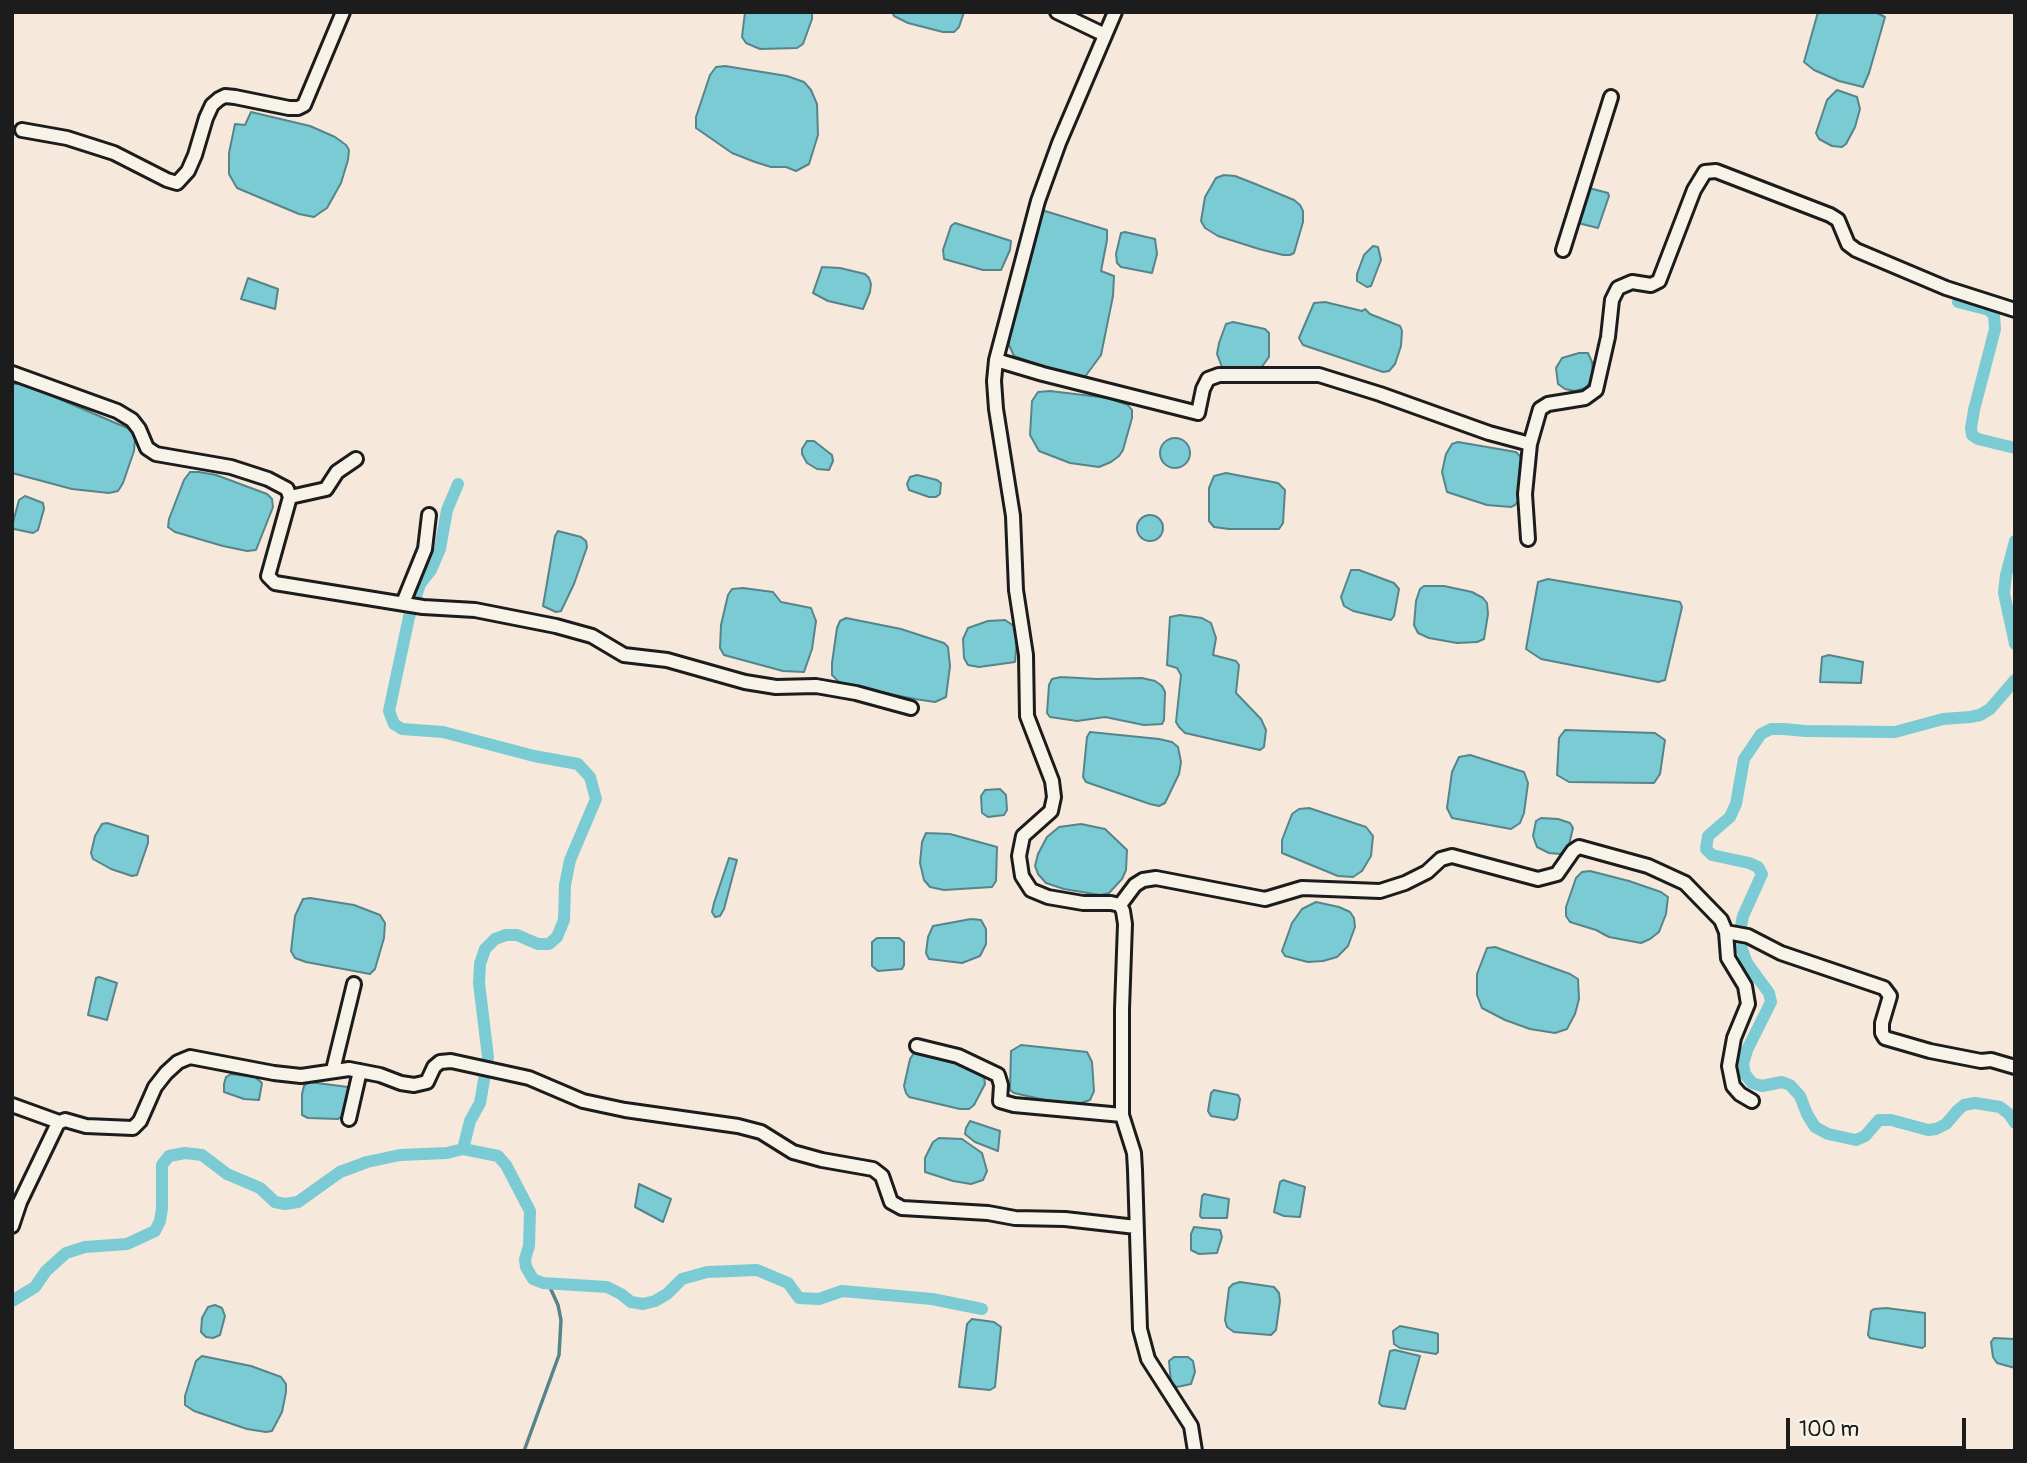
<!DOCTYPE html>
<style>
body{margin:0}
#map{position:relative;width:2027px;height:1463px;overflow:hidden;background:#f7e8dc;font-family:Pangolin,sans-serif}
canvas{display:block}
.frame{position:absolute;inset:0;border:14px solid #1c1c1c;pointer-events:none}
.scale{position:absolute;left:1786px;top:1418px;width:180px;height:32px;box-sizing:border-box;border:4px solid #1c1c1c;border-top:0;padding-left:9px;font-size:21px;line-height:24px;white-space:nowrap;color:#1c1c1c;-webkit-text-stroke:5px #f7f3e8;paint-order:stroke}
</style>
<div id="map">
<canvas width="2027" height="1463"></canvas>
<div class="frame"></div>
<div class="scale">100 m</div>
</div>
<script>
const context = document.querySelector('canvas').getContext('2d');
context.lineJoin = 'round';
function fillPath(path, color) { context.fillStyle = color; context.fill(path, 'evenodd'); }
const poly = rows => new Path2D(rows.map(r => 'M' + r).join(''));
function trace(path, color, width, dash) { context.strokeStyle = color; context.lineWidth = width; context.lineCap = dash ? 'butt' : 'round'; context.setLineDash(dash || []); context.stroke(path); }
const water = poly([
 [745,12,812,12,812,19,803,44,797,48,760,49,746,43,742,37,745,12],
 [892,12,964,12,959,27,954,32,943,32,908,23,894,16,892,12],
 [1818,12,1875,12,1885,17,1869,73,1863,87,1839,81,1814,70,1804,62,1818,12],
 [725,66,787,76,804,82,811,90,817,104,818,135,809,164,796,171,786,167,771,167,755,162,732,153,696,128,696,117,710,75,716,67,725,66],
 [1837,90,1857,97,1860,109,1855,127,1846,144,1842,147,1832,146,1819,139,1816,133,1827,100,1837,90],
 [251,112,310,126,335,137,346,145,349,150,348,160,341,183,327,208,321,212,314,217,299,214,237,188,229,174,229,153,235,124,245,125,251,112],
 [1224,175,1235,176,1253,183,1294,200,1300,205,1303,211,1303,222,1294,253,1290,255,1283,255,1259,249,1218,236,1205,228,1201,221,1205,197,1216,178,1224,175],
 [1589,188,1608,193,1609,196,1598,228,1578,223,1576,220,1587,189,1589,188],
 [1045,211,1107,230,1107,240,1101,271,1114,276,1113,296,1101,355,1084,378,1071,376,1014,356,1009,345,1009,336,1041,212,1045,211],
 [955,223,1011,241,1010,250,1001,270,983,270,944,259,943,250,951,226,955,223],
 [1125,232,1155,239,1157,254,1152,273,1121,267,1117,263,1116,254,1121,233,1125,232],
 [1373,246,1378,247,1381,260,1371,286,1367,287,1357,281,1357,274,1364,255,1373,246],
 [822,267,840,268,865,274,869,278,871,284,870,292,863,309,828,301,813,293,822,267],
 [248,278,278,289,275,309,241,299,248,278],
 [1325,302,1362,311,1365,309,1370,314,1400,326,1402,331,1401,346,1395,364,1389,371,1383,372,1303,345,1299,338,1314,303,1325,302],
 [1233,322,1265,329,1269,333,1269,357,1261,368,1254,370,1222,367,1217,354,1219,343,1226,324,1233,322],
 [1579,353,1588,353,1592,362,1593,374,1590,383,1585,388,1575,391,1565,389,1558,384,1556,368,1562,358,1579,353],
 [14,384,24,384,132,430,135,439,134,451,123,483,118,491,109,493,72,489,12,473,12,385,14,384],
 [1050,391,1108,398,1128,405,1132,410,1132,418,1123,450,1119,456,1111,462,1099,467,1070,463,1039,451,1030,435,1032,401,1038,392,1050,391],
 '1160 453a15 15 0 1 1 30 0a15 15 0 1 1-30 0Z',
 [807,441,814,441,832,455,833,461,829,470,817,469,807,463,802,454,802,449,807,441],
 [1458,442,1516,452,1520,456,1522,462,1519,500,1515,505,1511,507,1487,505,1447,492,1442,472,1446,454,1452,444,1458,442],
 [190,472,199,472,216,475,267,494,272,499,273,507,256,550,247,551,223,546,175,532,168,527,169,519,184,480,190,472],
 [1226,473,1278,483,1285,490,1283,523,1279,529,1229,529,1214,527,1209,521,1209,488,1214,476,1226,473],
 [917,475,937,480,941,483,940,494,936,497,929,497,909,490,907,484,910,477,917,475],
 [25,496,43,503,44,509,38,530,33,533,14,529,12,526,19,500,25,496],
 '1137 528a13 13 0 1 1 26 0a13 13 0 1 1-26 0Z',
 [558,531,581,537,586,541,587,547,574,584,561,611,556,612,543,606,555,536,558,531],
 [1351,570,1359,570,1394,583,1399,589,1394,616,1391,620,1353,611,1344,606,1341,597,1351,570],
 [1548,579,1680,602,1682,607,1665,680,1658,682,1541,659,1526,649,1538,582,1548,579],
 [1424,586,1444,586,1472,592,1483,598,1487,603,1488,614,1484,639,1477,642,1457,643,1429,638,1418,633,1414,625,1416,601,1420,589,1424,586],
 [743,588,773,592,781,602,811,608,816,621,812,649,804,672,783,671,724,655,720,648,721,625,728,595,732,589,743,588],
 [1180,615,1202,618,1211,623,1216,638,1213,655,1236,661,1239,665,1236,693,1261,719,1266,730,1264,747,1260,750,1185,733,1179,727,1176,722,1181,675,1177,668,1167,665,1170,617,1180,615],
 [846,618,901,629,944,643,948,647,950,666,946,697,935,702,915,699,843,685,837,680,832,675,832,663,837,628,840,621,846,618],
 [1005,620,1014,626,1017,639,1015,662,979,667,968,665,964,658,963,639,968,628,988,621,1005,620],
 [1829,655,1863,662,1861,683,1820,682,1822,657,1829,655],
 [1061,677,1097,679,1142,678,1155,681,1162,686,1165,692,1164,720,1162,724,1144,725,1105,717,1077,721,1050,717,1047,713,1049,685,1052,679,1061,677],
 [1565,730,1655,733,1665,740,1660,774,1654,783,1569,782,1557,775,1559,738,1565,730],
 [1090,732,1159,739,1172,742,1178,747,1181,762,1179,774,1165,803,1159,806,1150,804,1086,782,1083,777,1087,737,1090,732],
 [1470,755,1524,772,1528,783,1524,813,1520,823,1511,829,1452,818,1447,808,1452,772,1459,757,1470,755],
 [1000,789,1006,795,1007,810,1004,815,988,817,982,813,981,796,985,790,1000,789],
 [1309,808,1366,827,1373,836,1371,856,1362,871,1353,877,1338,876,1282,853,1282,840,1292,814,1299,809,1309,808],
 [1541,818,1558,819,1570,823,1573,828,1568,849,1560,854,1549,853,1537,847,1533,836,1536,821,1541,818],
 [107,823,148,836,148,843,137,875,132,876,111,869,93,859,91,853,95,836,102,824,107,823],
 [1081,824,1105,829,1127,850,1126,870,1122,879,1109,893,1100,895,1064,889,1046,883,1038,874,1035,866,1038,854,1047,837,1059,827,1081,824],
 [926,833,950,834,997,847,996,881,992,887,944,890,930,887,924,880,920,863,922,842,926,833],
 [729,858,737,860,734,871,724,909,720,916,715,917,712,912,714,903,729,858],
 [1590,871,1629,881,1661,892,1668,897,1666,914,1659,932,1650,939,1641,943,1609,937,1596,930,1570,922,1566,916,1566,907,1576,878,1582,872,1590,871],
 [310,898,354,905,380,915,385,923,384,938,375,969,370,974,306,962,295,958,291,951,295,916,303,899,310,898],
 [1316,902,1339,907,1350,912,1354,918,1355,927,1348,946,1337,957,1323,961,1308,962,1285,956,1282,951,1292,923,1302,909,1316,902],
 [971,919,981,920,986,929,986,944,980,956,962,963,929,959,926,953,928,937,933,926,971,919],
 [877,938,899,938,904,942,904,965,902,969,878,971,872,966,872,942,877,938],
 [1495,947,1570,974,1578,979,1579,999,1575,1014,1567,1029,1555,1033,1530,1029,1505,1020,1482,1008,1477,995,1477,974,1487,948,1495,947],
 [99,977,117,983,107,1020,88,1015,96,978,99,977],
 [1021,1045,1087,1052,1092,1062,1094,1091,1090,1100,1081,1103,1054,1102,1014,1093,1010,1090,1011,1051,1021,1045],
 [914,1053,921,1053,954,1062,984,1077,985,1084,974,1105,969,1109,960,1109,909,1097,906,1093,904,1086,910,1059,914,1053],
 [231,1074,255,1077,262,1083,259,1100,244,1099,224,1092,224,1084,226,1077,231,1074],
 [309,1082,348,1087,350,1090,350,1096,344,1115,338,1119,308,1118,302,1115,302,1094,304,1086,309,1082],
 [1214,1090,1238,1095,1240,1099,1237,1118,1234,1120,1211,1116,1208,1111,1211,1093,1214,1090],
 [970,1121,1000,1131,998,1151,975,1142,965,1134,966,1128,970,1121],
 [939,1138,962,1139,982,1153,987,1171,983,1180,971,1184,953,1181,925,1172,925,1158,933,1142,939,1138],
 [1283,1180,1305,1187,1300,1217,1284,1216,1274,1212,1280,1182,1283,1180],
 [639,1184,671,1199,663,1222,635,1207,639,1184],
 [1204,1194,1229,1199,1227,1218,1202,1218,1200,1216,1202,1196,1204,1194],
 [1194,1227,1220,1230,1222,1237,1217,1253,1199,1254,1191,1250,1191,1234,1194,1227],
 [1240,1282,1274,1287,1279,1293,1280,1301,1276,1330,1271,1335,1234,1332,1227,1327,1225,1320,1229,1288,1233,1284,1240,1282],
 [215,1305,222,1308,225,1316,220,1335,213,1338,206,1337,201,1332,202,1318,208,1307,215,1305],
 [1886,1308,1925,1313,1925,1346,1922,1348,1870,1338,1868,1335,1871,1311,1874,1309,1886,1308],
 [972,1319,994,1322,1001,1327,995,1387,990,1390,959,1387,967,1324,972,1319],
 [1400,1326,1436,1333,1438,1334,1438,1352,1436,1354,1400,1348,1394,1344,1393,1331,1400,1326],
 [1994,1338,2015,1339,2015,1368,1997,1363,1993,1357,1991,1342,1994,1338],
 [1395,1350,1420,1356,1405,1409,1382,1406,1379,1403,1390,1351,1395,1350],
 [202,1356,251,1366,281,1377,286,1384,286,1392,282,1412,272,1431,266,1432,247,1429,194,1411,185,1405,185,1396,196,1361,202,1356],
 [1174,1357,1188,1357,1193,1361,1195,1372,1191,1384,1177,1387,1171,1384,1169,1361,1174,1357]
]);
fillPath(water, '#7bcbd4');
trace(water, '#55858a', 2);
trace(poly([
 [524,1451,559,1355,561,1320,558,1305,548,1283]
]), '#55858a', 3.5);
trace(poly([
 [1958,302,1989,310,1994,315,1995,329,1974,410,1971,428,1972,435,1978,439,2015,448],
 [458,484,447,510,440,549,431,570,420,584,409,617,389,711,394,724,402,729,443,732,534,756,578,764,590,777,596,799,570,860,565,885,564,920,557,937,549,944,538,944,517,935,506,935,495,939,485,949,480,964,479,983,488,1057,480,1103,470,1121,463,1149],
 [2015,541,2006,575,2004,593,2015,644],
 [2015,680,1990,709,1980,715,1970,717,1943,719,1895,732,1805,731,1784,729,1771,729,1761,734,1744,759,1736,804,1730,817,1708,836,1706,849,1712,855,1749,863,1758,867,1762,874,1743,916,1741,926,1740,944,1747,963,1769,993,1771,1002,1747,1050,1743,1064,1745,1074,1752,1083,1762,1086,1782,1082,1790,1085,1800,1096,1807,1114,1815,1127,1828,1134,1856,1140,1865,1136,1879,1120,1891,1120,1928,1130,1936,1129,1946,1124,1958,1110,1964,1105,1975,1103,2000,1107,2009,1114,2015,1123],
 [12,1301,35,1287,46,1271,66,1253,85,1247,127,1244,155,1231,160,1221,162,1208,162,1165,169,1156,185,1153,202,1155,227,1174,260,1188,275,1202,285,1204,298,1202,340,1172,367,1162,400,1155,447,1153,463,1149,498,1156,506,1165,530,1211,529,1246,525,1259,526,1267,533,1279,543,1283,607,1287,621,1294,631,1302,643,1304,655,1301,667,1294,682,1279,707,1272,757,1270,788,1283,799,1298,819,1299,842,1291,932,1299,982,1309]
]), '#7bcbd4', 12);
const street = poly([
 [1057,12,1105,35],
 [1115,12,1059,143,1038,201,996,360,994,381,996,409,1013,516,1016,590,1026,655,1027,716,1052,781,1054,797,1051,811,1023,836,1019,856,1022,876,1031,890,1048,897,1083,903,1111,903,1120,905,1123,911,1125,924,1122,1009,1122,1115,1134,1153,1135,1170,1140,1329,1148,1359,1191,1426,1195,1451],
 [22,130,67,138,114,153,167,180,177,183,188,171,195,155,206,118,212,105,219,99,225,96,235,97,289,108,298,108,304,105,343,12],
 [1563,250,1611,97],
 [996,360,1043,374,1198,413,1203,389,1208,379,1219,375,1319,375,1380,394,1489,433,1530,444],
 [12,373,117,411,132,420,139,429,147,448,156,454,231,467,268,479,287,489,290,497,268,576,275,583,423,607,475,610,556,626,592,636,624,655,667,660,745,682,776,687,816,686,856,693,911,708],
 [290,497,326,489,337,472,356,459],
 [1528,539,1525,494,1530,444,1540,409,1548,404,1585,398,1596,390,1608,337,1612,300,1618,288,1632,282,1651,285,1659,281,1694,190,1705,172,1716,171,1830,215,1838,220,1848,244,1856,250,1946,288,2015,310],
 [403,603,425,549,429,515],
 [1120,905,1135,885,1143,880,1156,878,1265,899,1302,888,1380,891,1405,883,1427,872,1441,859,1452,856,1538,879,1557,874,1573,851,1579,847,1648,866,1685,883,1721,920,1726,932,1728,958,1745,986,1748,1004,1734,1038,1729,1066,1733,1086,1740,1094,1752,1101],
 [1726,932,1748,936,1781,953,1884,988,1890,996,1882,1023,1882,1033,1885,1038,1930,1051,1981,1061,1991,1060,2015,1067],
 [917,1046,958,1056,998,1075,1001,1085,1000,1101,1014,1105,1122,1115],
 [333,1070,354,984],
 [12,1105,59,1122],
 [349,1119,360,1071],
 [12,1226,20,1202,58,1123,65,1120,86,1126,133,1128,140,1121,155,1087,166,1073,178,1062,190,1057,274,1073,301,1076,349,1069,380,1075,401,1083,414,1085,427,1082,434,1067,440,1062,451,1061,529,1078,583,1101,625,1110,738,1126,761,1132,793,1152,822,1160,873,1169,882,1176,891,1202,902,1208,988,1213,1015,1218,1065,1219,1136,1227]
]);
trace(street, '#1c1c1c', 18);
trace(street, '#f7f3e8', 12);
</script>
